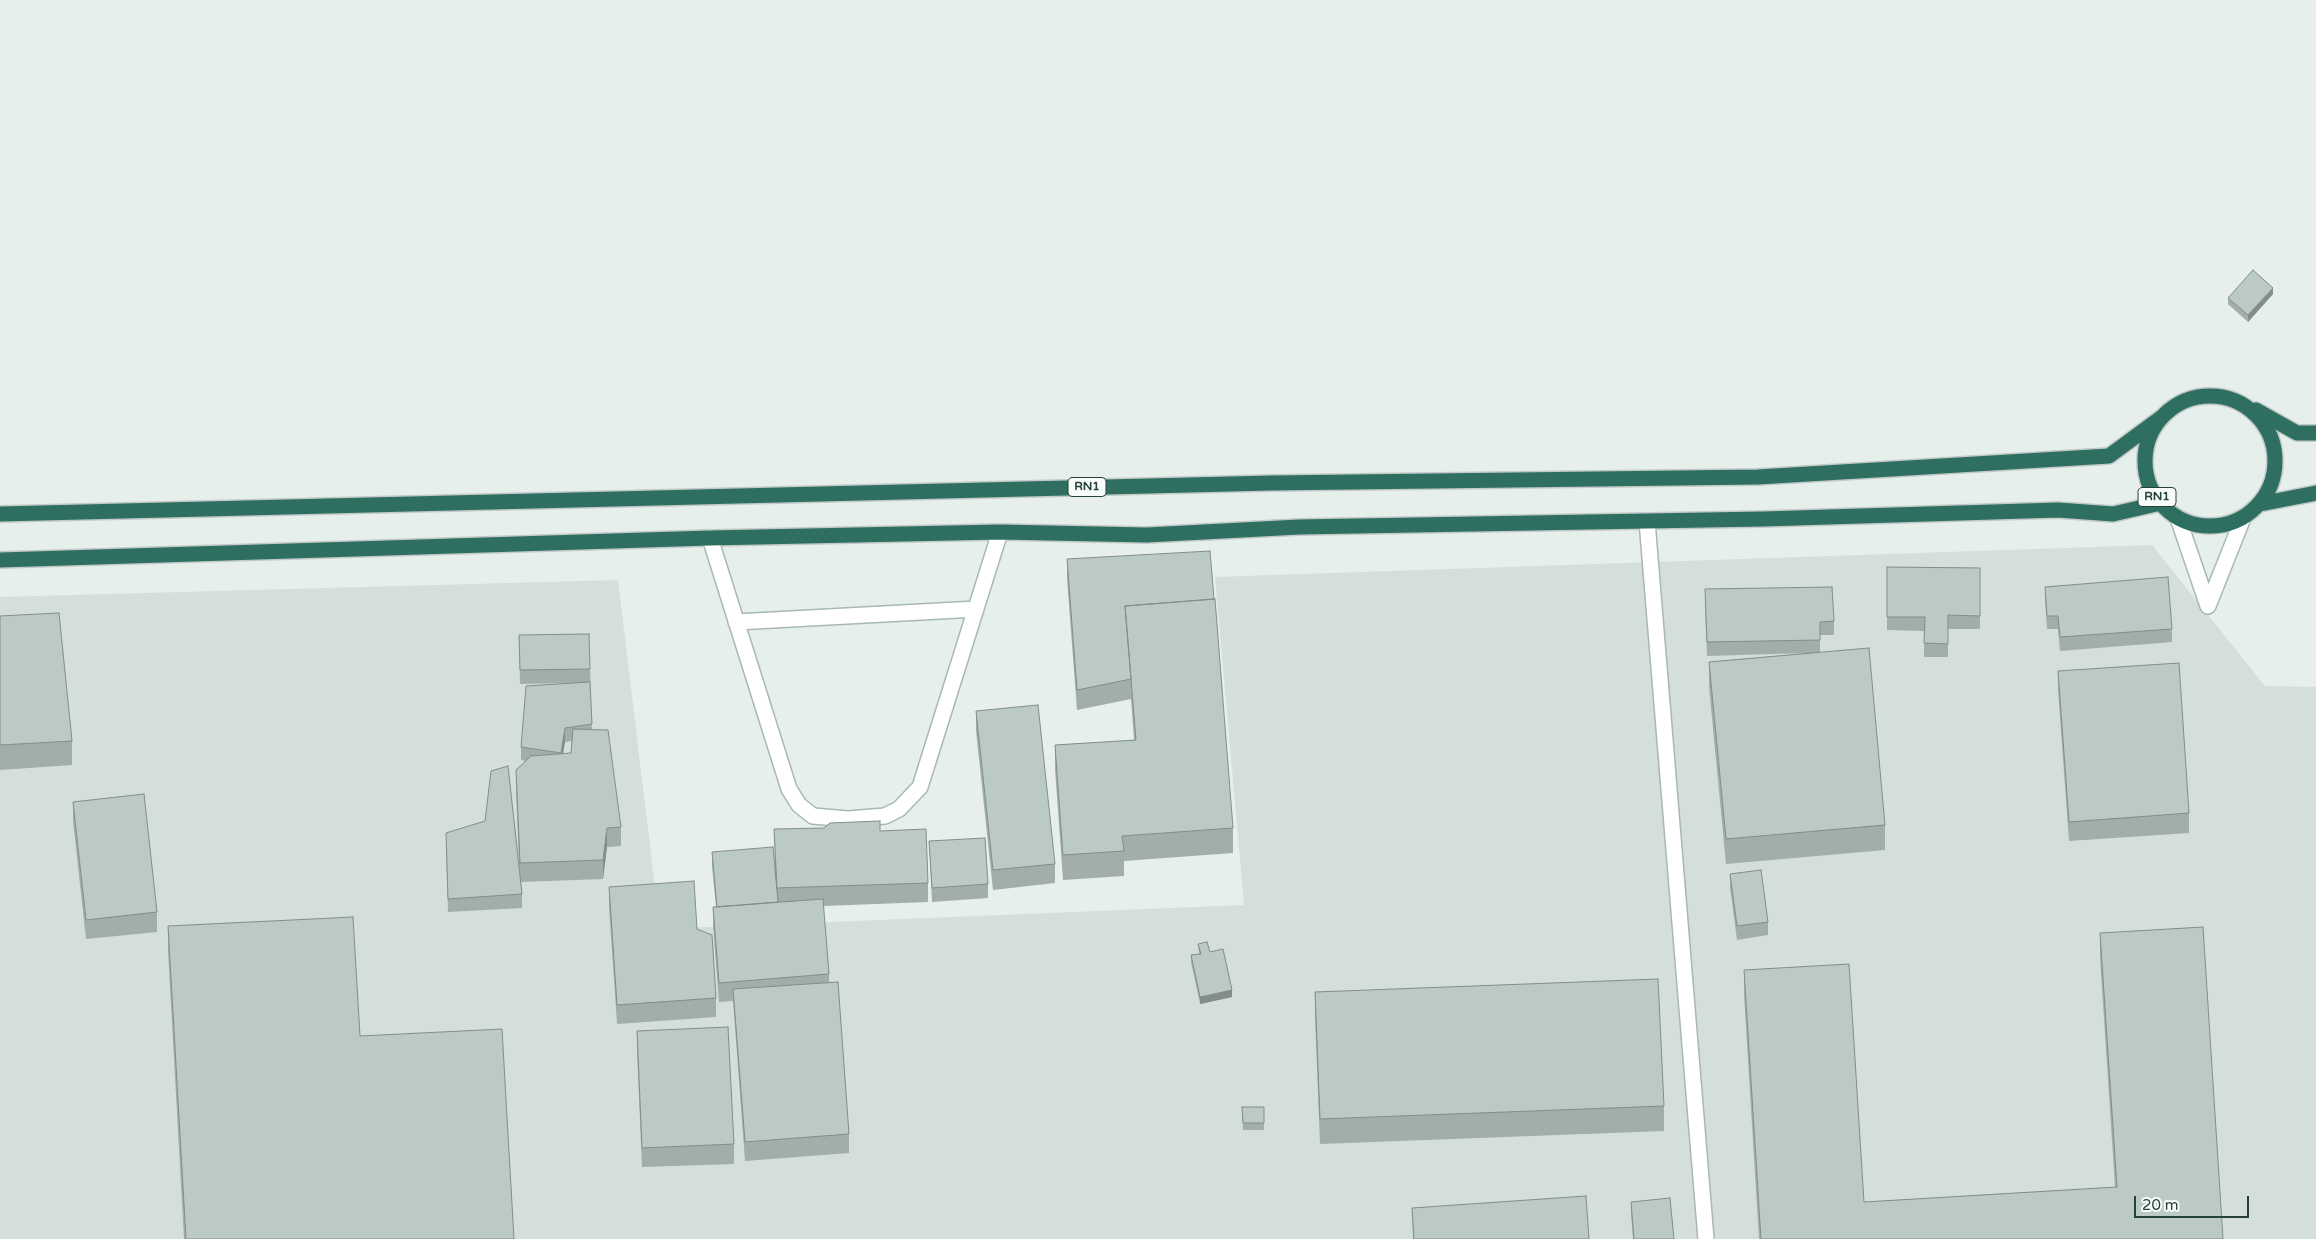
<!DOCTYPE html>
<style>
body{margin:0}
#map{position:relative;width:2316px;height:1239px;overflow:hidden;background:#e6efeb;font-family:"Varela Round",sans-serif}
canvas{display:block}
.scale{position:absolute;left:2134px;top:1196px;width:115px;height:22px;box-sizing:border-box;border:2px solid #24423a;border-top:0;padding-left:6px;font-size:15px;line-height:18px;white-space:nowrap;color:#24423a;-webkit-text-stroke:4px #f7fbf9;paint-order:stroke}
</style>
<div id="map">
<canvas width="2316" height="1239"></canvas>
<div class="scale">20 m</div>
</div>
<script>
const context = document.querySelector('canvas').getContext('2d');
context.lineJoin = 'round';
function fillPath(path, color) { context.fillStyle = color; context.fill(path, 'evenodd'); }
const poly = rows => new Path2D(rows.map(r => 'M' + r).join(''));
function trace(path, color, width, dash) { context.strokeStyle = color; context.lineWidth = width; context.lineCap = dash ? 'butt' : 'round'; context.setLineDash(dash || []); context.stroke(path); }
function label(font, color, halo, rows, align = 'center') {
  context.font = font + ' "Varela Round",sans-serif'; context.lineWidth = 4.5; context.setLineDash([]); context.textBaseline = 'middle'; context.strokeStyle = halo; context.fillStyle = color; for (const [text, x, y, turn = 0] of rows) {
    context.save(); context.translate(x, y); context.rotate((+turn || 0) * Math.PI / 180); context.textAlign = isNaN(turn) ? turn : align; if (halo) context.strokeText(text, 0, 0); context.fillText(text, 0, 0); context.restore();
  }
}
fillPath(poly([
 [2152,545,2265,686,2316,687,2316,1239,0,1239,0,597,618,580,660,929,1244,905,1215,577]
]), '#d4dfda');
const minor = poly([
 [2178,518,2208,606,2243,518],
 [1647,521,1706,1239],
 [710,538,789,789,799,805,813,816,848,819,885,816,899,809,920,787,1000,532],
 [736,622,976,609]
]);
const highway = poly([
 '2145 461a65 65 0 1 1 130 0a65 65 0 1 1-130 0Z',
 [2256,410,2297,433,2316,433],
 [2260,504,2316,493],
 [0,514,1271,483,1758,477,2109,456,2162,417],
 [0,560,710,538,1000,532,1147,535,1299,527,1763,519,2058,510,2113,514,2161,503]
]);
trace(minor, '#a8b8b2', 18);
trace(highway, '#c2cac8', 18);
trace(minor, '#fff', 15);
trace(highway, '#2f6f62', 15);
fillPath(poly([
 [2273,294,2248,322,2228,304,2228,298],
 [1067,559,1233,828,1233,853,1124,861,1124,876,1063,880,1055,770,1055,745,1134,740,1131,699,1077,710,1067,579],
 [1887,567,1980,568,1980,629,1948,629,1948,657,1924,657,1924,631,1887,630],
 [2045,587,2172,629,2172,642,2060,651,2058,629,2047,629,2045,600],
 [1705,603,1834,621,1834,635,1820,635,1820,652,1885,825,1885,850,1726,864,1709,687,1709,662,1807,653,1707,656],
 [0,616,72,741,72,765,0,770],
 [519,635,590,669,592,730,621,827,621,846,607,847,603,879,521,882,522,894,522,908,448,912,446,847,519,866,516,789,516,770,526,761,521,760,521,747,576,683,520,684],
 [572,741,571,753,563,753,565,742],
 [2058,671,2189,813,2189,833,2069,841,2058,690],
 [976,711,1055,864,1055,883,993,890,976,731],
 [73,802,157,912,157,932,86,939,73,821],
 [774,829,880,831,928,883,928,902,823,906,829,974,829,983,849,1134,849,1153,745,1161,733,1001,719,1002,713,926,713,907,716,907,712,866,712,852,775,872],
 [929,841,988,884,988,898,932,902],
 [1730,874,1768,922,1768,935,1737,940,1730,887],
 [609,887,697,929,716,998,716,1017,617,1024,609,907],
 [168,926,360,1036,514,1239,184,1239,168,951],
 [2100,933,2223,1239,1759,1239,1744,995,1744,970,1864,1202,2115,1187,2100,958],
 [1198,944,1210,952,1232,997,1200,1004,1191,962,1191,955,1199,954],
 [1315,992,1664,1106,1664,1131,1320,1144,1315,1017],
 [637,1031,734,1144,734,1164,642,1167,637,1050],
 [1242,1107,1264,1107,1264,1130,1243,1130],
 [1631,1202,1674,1239,1633,1239,1631,1215],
 [1412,1208,1589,1239,1413,1239]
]), '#a1aea9');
fillPath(poly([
 [2273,288,2273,294,2248,322,2248,315],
 [565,728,565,742,561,766,561,753],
 [607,828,607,847,603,879,603,860],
 [1232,990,1232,997,1200,1004,1200,997]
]), '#838d89');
const building = poly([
 [2253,270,2273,288,2248,315,2228,298,2253,270],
 [1210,551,1214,599,1125,606,1131,679,1077,690,1067,559,1210,551],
 [1887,567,1980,568,1980,616,1948,615,1948,644,1924,643,1925,617,1887,617,1887,567],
 [2168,577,2172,629,2060,637,2058,616,2047,616,2045,587,2168,577],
 [1832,587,1834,621,1820,622,1820,640,1707,642,1705,589,1832,587],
 [1215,599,1233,828,1122,836,1124,851,1063,855,1055,745,1136,740,1125,606,1215,599],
 [59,613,72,741,0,745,0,616,59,613],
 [589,634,590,669,520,670,519,635,589,634],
 [1869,648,1885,825,1726,839,1709,662,1869,648],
 [2179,663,2189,813,2069,822,2058,671,2179,663],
 [590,682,592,724,565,728,561,753,521,747,526,686,590,682],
 [1038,705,1055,864,993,870,976,711,1038,705],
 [573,729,608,730,621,827,607,828,603,860,520,863,516,770,531,756,571,753,573,729],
 [508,766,522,894,448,899,446,833,485,821,491,771,508,766],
 [144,794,157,912,86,920,73,802,144,794],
 [880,821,880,831,926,829,928,883,777,888,774,829,824,828,830,823,880,821],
 [985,838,988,884,932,888,929,841,985,838],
 [773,847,778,902,717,907,712,852,773,847],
 [1761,870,1768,922,1737,926,1730,874,1761,870],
 [694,881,697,929,712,935,716,998,617,1005,609,887,694,881],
 [823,899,829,974,719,983,713,907,823,899],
 [353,917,360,1036,502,1029,514,1239,186,1239,168,926,353,917],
 [2203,927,2223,1239,1761,1239,1744,970,1849,964,1864,1202,2117,1187,2100,933,2203,927],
 [1207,942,1210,952,1223,949,1232,990,1200,997,1191,955,1201,954,1198,944,1207,942],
 [1658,979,1664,1106,1320,1119,1315,992,1658,979],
 [838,982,849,1134,745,1142,733,989,838,982],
 [728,1027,734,1144,642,1148,637,1031,728,1027],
 [1242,1107,1264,1107,1264,1123,1243,1123,1242,1107],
 [1586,1196,1589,1239,1414,1239,1412,1208,1586,1196],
 [1670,1198,1674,1239,1634,1239,1631,1202,1670,1198]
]);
fillPath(building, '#bbcac4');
trace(building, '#838d89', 1);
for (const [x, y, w] of [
 [1087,487,38],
 [2157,497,38]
]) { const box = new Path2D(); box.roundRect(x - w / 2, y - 9.5, w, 19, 4); context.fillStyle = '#f7fbf9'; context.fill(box); trace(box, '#24423a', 1); }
label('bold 12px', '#24423a', null, [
 ["RN1",1087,487],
 ["RN1",2157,497]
]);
</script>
